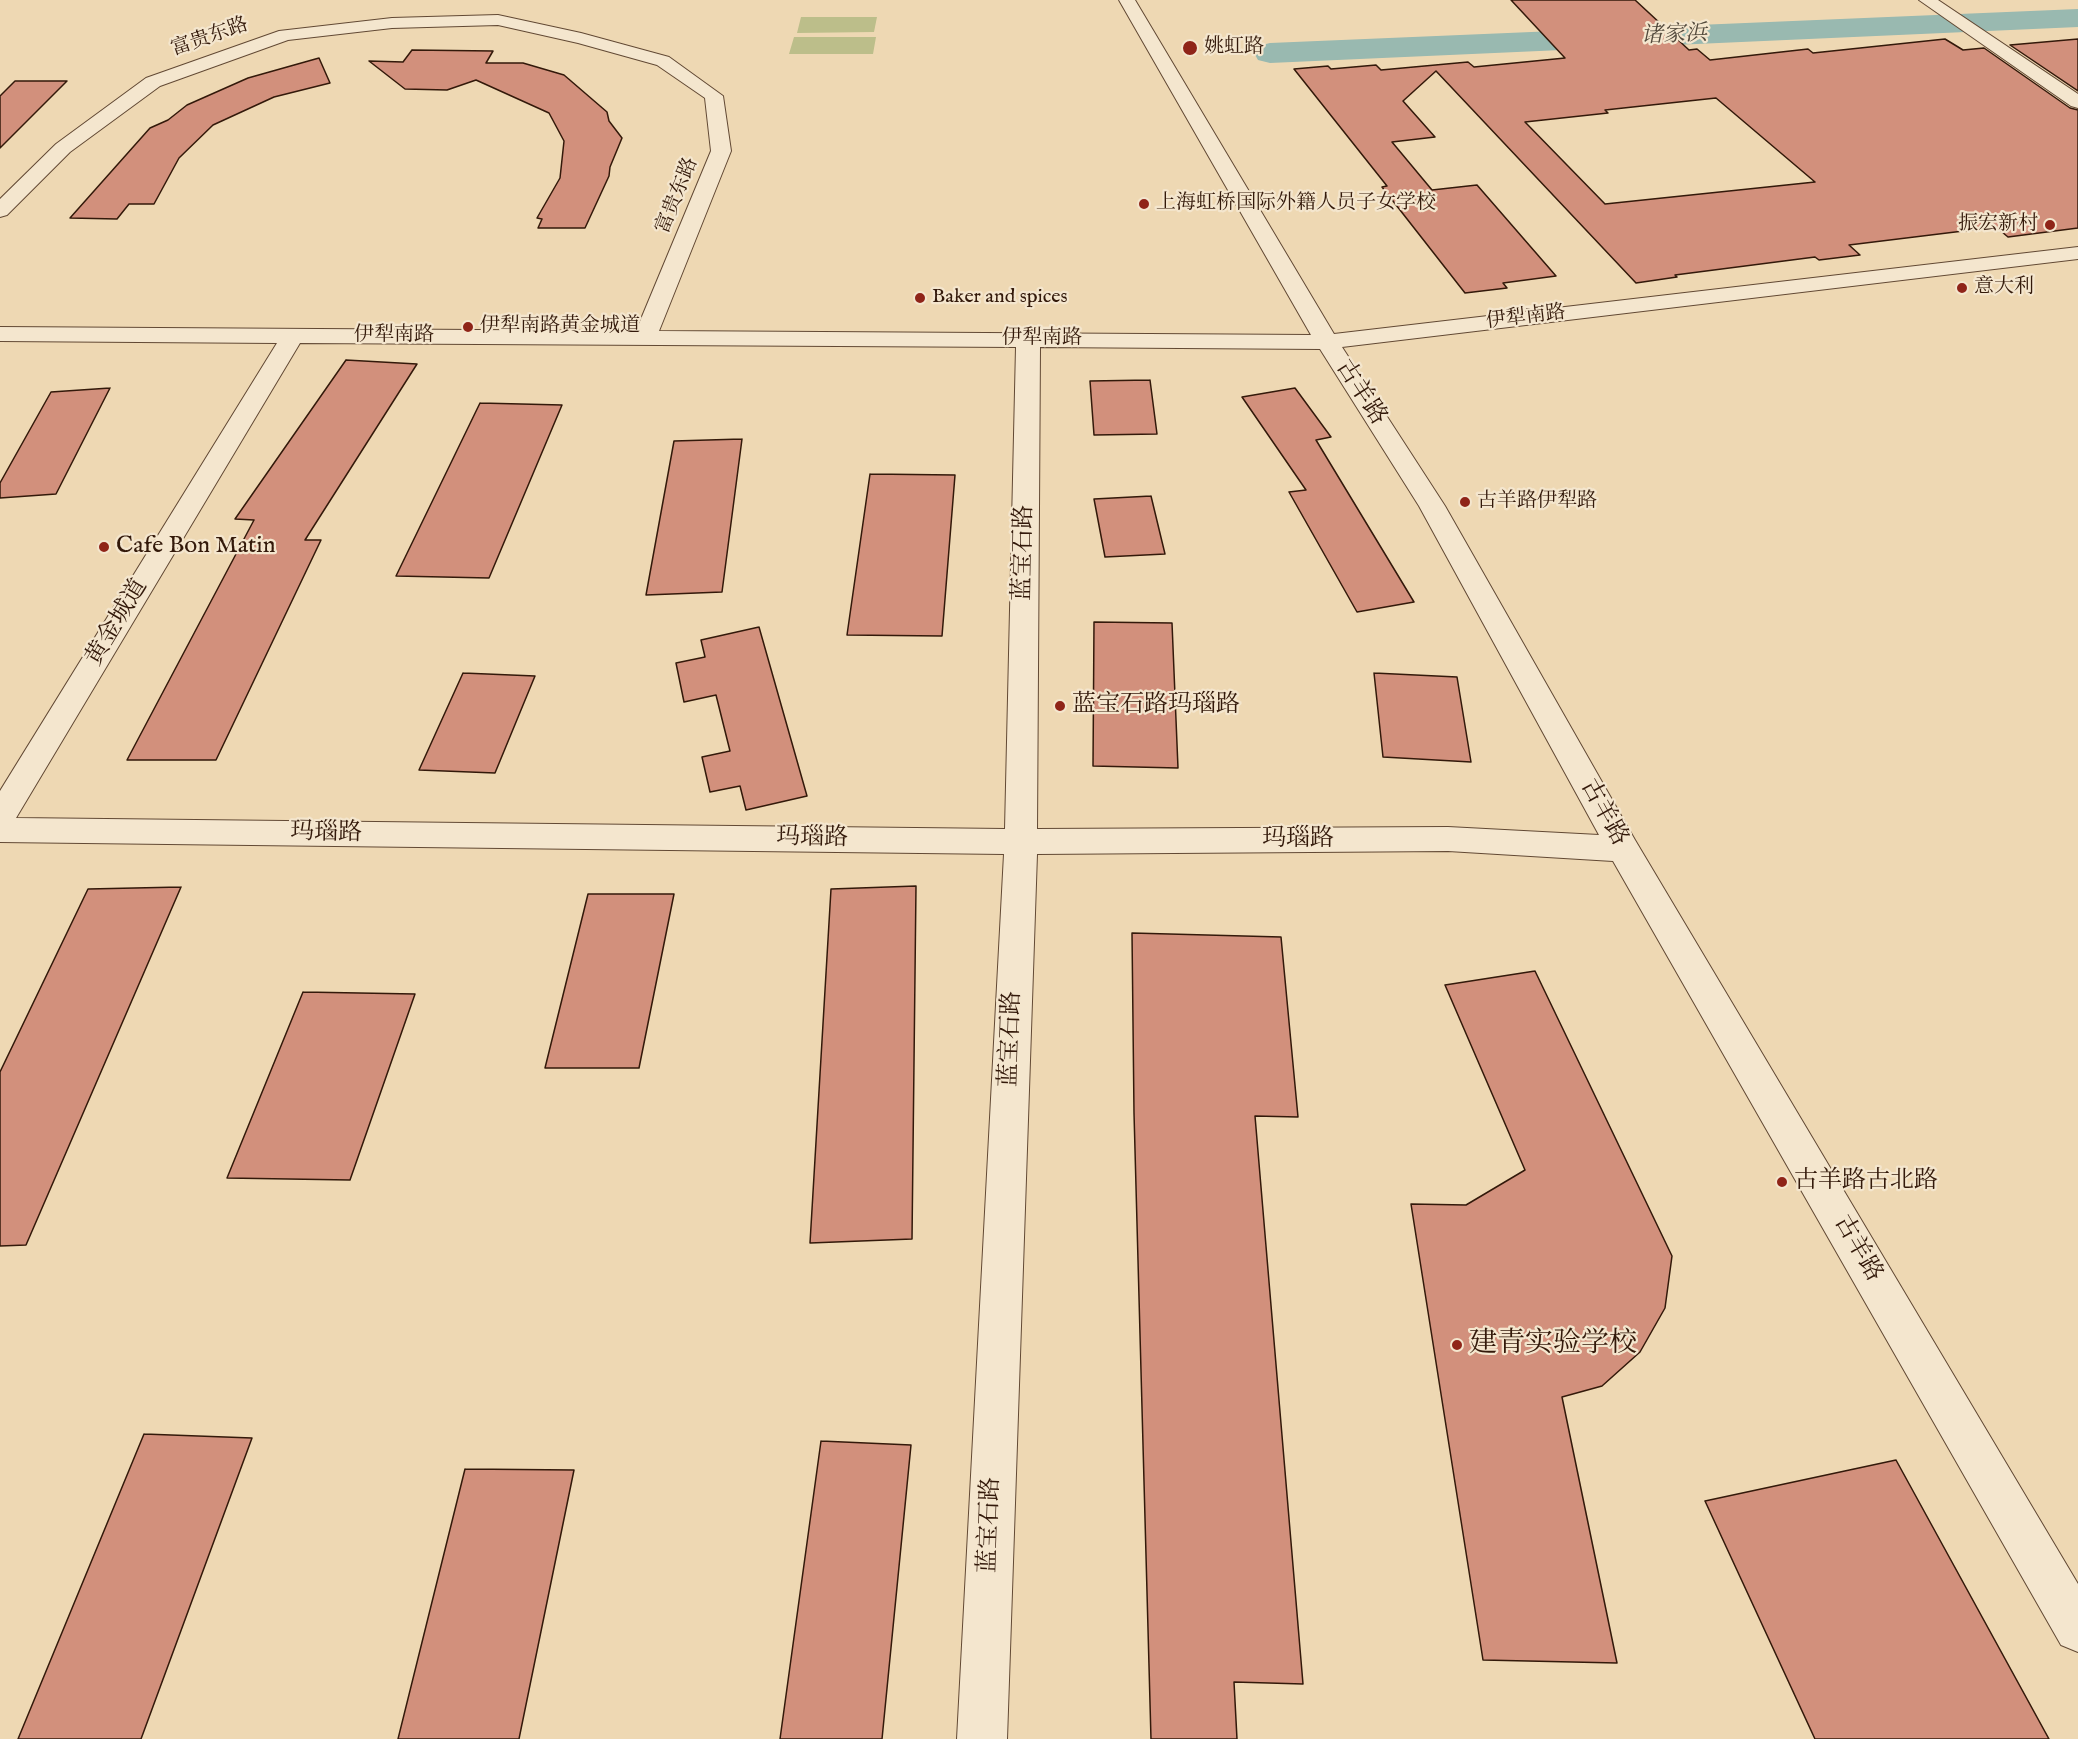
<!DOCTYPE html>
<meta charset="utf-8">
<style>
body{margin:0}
canvas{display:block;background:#eed8b3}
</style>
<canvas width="2078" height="1739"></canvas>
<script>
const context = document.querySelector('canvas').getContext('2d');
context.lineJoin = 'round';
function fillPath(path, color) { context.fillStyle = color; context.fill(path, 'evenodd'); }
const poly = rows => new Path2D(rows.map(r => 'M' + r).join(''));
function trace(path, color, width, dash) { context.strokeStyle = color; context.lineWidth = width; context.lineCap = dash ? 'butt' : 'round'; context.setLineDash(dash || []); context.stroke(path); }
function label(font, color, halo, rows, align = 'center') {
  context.font = font + ' "IM FELL English","Noto Serif SC",serif'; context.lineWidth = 4.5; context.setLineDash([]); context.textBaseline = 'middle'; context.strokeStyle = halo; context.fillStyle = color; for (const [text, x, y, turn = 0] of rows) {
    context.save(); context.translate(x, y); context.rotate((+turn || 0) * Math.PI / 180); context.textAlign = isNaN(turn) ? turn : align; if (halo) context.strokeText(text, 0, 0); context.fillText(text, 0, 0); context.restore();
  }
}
fillPath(poly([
 [801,17,877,17,874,32,797,33],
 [794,37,876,37,873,54,789,54]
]), '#bcbe8a');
fillPath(poly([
 [2078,9,2078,27,1270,63,1258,60,1254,53,1258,46,1270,43,2078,9]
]), '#99b9b0');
const building = poly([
 [1511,0,1635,0,1689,50,1697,49,1710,60,1808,49,1813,53,1945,39,1963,50,1984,48,2070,108,2078,110,2078,228,2008,237,1996,227,1849,245,1860,255,1819,260,1815,257,1675,275,1677,277,1636,283,1436,71,1403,101,1435,137,1392,142,1432,190,1477,185,1556,276,1503,283,1507,288,1465,293,1382,187,1387,186,1294,69,1328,66,1331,69,1376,65,1381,70,1468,62,1474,67,1565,58,1511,0],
 [1716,98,1815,182,1605,204,1525,122,1608,113,1605,110,1716,98],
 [2078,39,2078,91,2010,45,2078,39],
 [412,50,493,51,486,63,523,63,564,75,607,112,609,121,622,138,610,167,609,176,585,228,538,228,542,219,537,218,560,178,564,141,549,113,476,80,447,90,405,89,369,61,403,62,412,50],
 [319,58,330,83,274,97,213,125,179,158,154,204,129,204,117,219,70,218,150,128,168,120,187,105,248,78,319,58],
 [15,81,67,81,0,148,0,96,15,81],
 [346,360,417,364,305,540,321,540,216,760,127,760,254,520,235,519,346,360],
 [1150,380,1157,434,1094,435,1090,381,1150,380],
 [110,388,56,494,0,498,0,483,51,392,110,388],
 [1295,388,1331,437,1316,440,1414,602,1357,612,1289,492,1306,490,1242,397,1295,388],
 [480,403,562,405,489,578,396,576,480,403],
 [742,439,722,592,646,595,674,441,742,439],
 [870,474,955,475,942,636,847,635,870,474],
 [1151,496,1165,554,1105,557,1094,499,1151,496],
 [1094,622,1172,623,1178,768,1093,766,1094,622],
 [759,627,807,796,746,810,740,786,710,792,702,757,730,751,716,695,684,702,676,663,705,657,701,640,759,627],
 [463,673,535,676,495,773,419,770,463,673],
 [1374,673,1457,677,1471,762,1383,757,1374,673],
 [916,886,912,1239,810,1243,831,889,916,886],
 [181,887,26,1245,0,1246,0,1072,88,889,181,887],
 [588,894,674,894,639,1068,545,1068,588,894],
 [1132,933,1281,937,1298,1117,1255,1116,1303,1684,1234,1682,1237,1739,1151,1739,1134,1113,1132,933],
 [1535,971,1672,1256,1665,1308,1640,1352,1602,1386,1562,1397,1617,1663,1483,1660,1411,1204,1466,1205,1525,1170,1445,985,1535,971],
 [303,992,415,994,350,1180,227,1178,303,992],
 [144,1434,252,1438,141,1739,18,1739,144,1434],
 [821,1441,911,1445,882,1739,780,1739,821,1441],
 [1896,1460,2049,1739,1815,1739,1705,1501,1896,1460],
 [465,1469,574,1470,519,1739,398,1739,465,1469]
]);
fillPath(building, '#d2907c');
trace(building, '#33190a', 1.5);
const minor = poly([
 [1119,0,1135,0,1334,334,2078,247,2078,259,1342,347,1445,506,1635,840,2078,1584,2078,1652,2061,1645,1613,861,1448,851,1037,854,1007,1739,957,1739,1004,854,0,842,0,791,277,343,0,341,0,327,636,331,711,151,705,98,657,65,578,43,498,25,392,28,288,40,160,86,70,152,7,215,0,217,0,199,56,144,146,78,279,31,392,18,498,15,581,33,669,57,723,96,731,151,659,331,1311,335,1119,0],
 [300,343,1016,347,1005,829,16,818,300,343],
 [1040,347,1320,349,1419,506,1599,835,1448,827,1037,829,1040,347],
 [1919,0,1938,0,2078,94,2078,108,2071,106,1919,0]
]);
trace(minor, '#624934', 2);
fillPath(minor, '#f4e6ce');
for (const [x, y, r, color] of [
 [1190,48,8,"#8f2418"],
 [1144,204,6,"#8f2418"],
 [2050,225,6,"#8f2418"],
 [1962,288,6,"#8f2418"],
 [920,298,6,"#8f2418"],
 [468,327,6,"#8f2418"],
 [1465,502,6,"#8f2418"],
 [104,547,6,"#8f2418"],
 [1060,706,6,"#8f2418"],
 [1782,1182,6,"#8f2418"],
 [1457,1345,6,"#8f2418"]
]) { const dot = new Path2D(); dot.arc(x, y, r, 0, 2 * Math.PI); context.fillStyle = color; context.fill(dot); trace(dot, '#f4e6ce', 2); }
label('20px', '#33190a', '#f4e6ce', [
 ["富贵东路",210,38,-19],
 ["富贵东路",678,196,-68],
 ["伊犁南路",1526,318,-7],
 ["伊犁南路",394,336],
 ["伊犁南路",1042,339]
]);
label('20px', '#33190a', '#f4e6ce', [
 ["姚虹路",1204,48],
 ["上海虹桥国际外籍人员子女学校",1156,204],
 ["振宏新村",2038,225,"right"],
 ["意大利",1974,288],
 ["Baker and spices",932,298],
 ["伊犁南路黄金城道",480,327],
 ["古羊路伊犁路",1477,502]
], 'left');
label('italic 22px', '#52493c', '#f4e6ce', [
 ["诸家浜",1674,36,-2]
]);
label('24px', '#33190a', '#f4e6ce', [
 ["古羊路",1360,393,57],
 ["蓝宝石路",1025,553,-89],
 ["黄金城道",118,623,-59],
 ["古羊路",1603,813,61],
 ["玛瑙路",326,834,1],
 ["玛瑙路",812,839,1],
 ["玛瑙路",1298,840],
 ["蓝宝石路",1012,1039,-88],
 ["古羊路",1857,1249,60],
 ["蓝宝石路",991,1525,-88]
]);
label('24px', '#33190a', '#f4e6ce', [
 ["Cafe Bon Matin",116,547],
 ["蓝宝石路玛瑙路",1072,706],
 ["古羊路古北路",1794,1182]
], 'left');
label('28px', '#33190a', '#f4e6ce', [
 ["建青实验学校",1469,1345]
], 'left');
</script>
